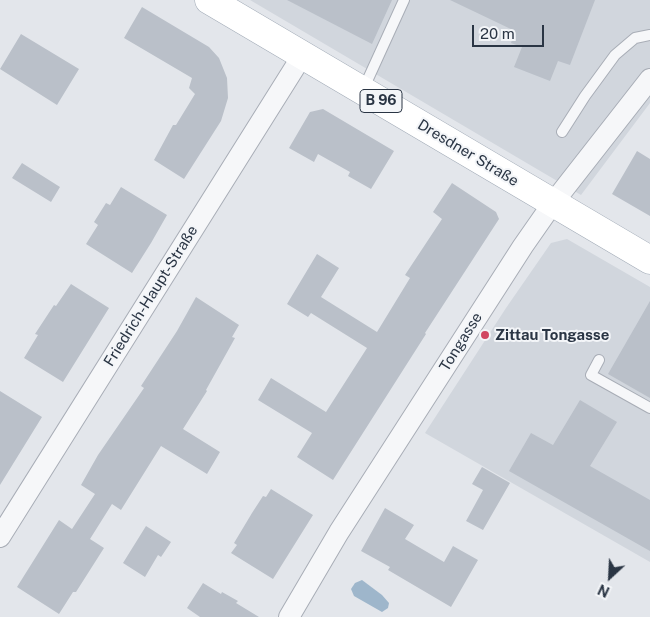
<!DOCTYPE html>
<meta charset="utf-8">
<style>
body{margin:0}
#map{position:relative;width:650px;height:617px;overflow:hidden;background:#e3e6eb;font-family:"Public Sans",sans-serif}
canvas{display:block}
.north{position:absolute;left:585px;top:552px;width:50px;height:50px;-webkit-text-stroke:4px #f3f5f8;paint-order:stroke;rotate:205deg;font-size:14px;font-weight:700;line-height:20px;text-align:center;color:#2a3544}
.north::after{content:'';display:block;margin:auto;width:18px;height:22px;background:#2a3544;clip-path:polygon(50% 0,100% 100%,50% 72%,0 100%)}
.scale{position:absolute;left:472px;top:25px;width:72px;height:22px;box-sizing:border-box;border:2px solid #2a3544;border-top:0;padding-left:6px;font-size:15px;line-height:18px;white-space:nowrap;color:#2a3544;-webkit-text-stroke:4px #f3f5f8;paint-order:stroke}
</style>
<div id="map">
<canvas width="650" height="617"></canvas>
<div class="north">N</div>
<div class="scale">20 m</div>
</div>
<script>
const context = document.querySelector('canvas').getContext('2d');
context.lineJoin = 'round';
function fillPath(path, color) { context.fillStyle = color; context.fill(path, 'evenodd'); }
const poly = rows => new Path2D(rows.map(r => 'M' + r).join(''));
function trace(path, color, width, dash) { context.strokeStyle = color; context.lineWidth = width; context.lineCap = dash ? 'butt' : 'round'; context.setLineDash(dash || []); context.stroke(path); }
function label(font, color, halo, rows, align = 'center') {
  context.font = font + ' "Public Sans",sans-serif'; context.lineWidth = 4; context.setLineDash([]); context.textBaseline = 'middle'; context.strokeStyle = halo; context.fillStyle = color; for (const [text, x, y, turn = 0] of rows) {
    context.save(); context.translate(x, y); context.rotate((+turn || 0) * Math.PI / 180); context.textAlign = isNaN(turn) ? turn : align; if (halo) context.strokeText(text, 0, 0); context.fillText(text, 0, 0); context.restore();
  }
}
fillPath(poly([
 [250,0,650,0,650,103,581,195],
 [567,239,650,287,650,562,425,433,506,308,551,243]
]), '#d1d6dd');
fillPath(poly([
 [362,580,382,595,389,603,388,608,382,612,354,596,351,589,355,583]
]), '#9eb6cb');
fillPath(poly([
 [287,0,392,0,372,44],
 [450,0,595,0,570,65,558,61,550,81,514,67,522,47,511,43,515,31],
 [142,7,209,47,219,58,227,78,228,98,221,121,184,179,154,160,173,125,176,125,195,94,189,88,192,78,124,38],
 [21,34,79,69,57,105,0,69],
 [323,109,394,151,371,189,348,176,350,172,318,154,314,162,289,148,310,112],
 [637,151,650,159,650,216,612,194],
 [22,163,60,187,51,202,12,178],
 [452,183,496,212,499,219,425,333,426,334,333,480,297,457,312,433,258,400,271,378,326,412,367,348,311,313,308,317,287,304,317,254,339,268,321,297,377,332,410,278,405,275,442,219,433,212],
 [121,187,167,215,151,243,132,273,86,244,98,225,94,222,106,203,110,205],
 [71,284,109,308,63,382,24,358,38,335,35,334,54,305,56,306],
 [196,297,239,325,232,337,235,338,206,390,207,391,183,429,220,452,207,474,161,446,121,510,112,504,90,539,104,548,76,592,73,592,59,614,17,587,59,520,72,529,95,494,81,485,98,455,144,388,141,386,177,331],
 [650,301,650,398,608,374],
 [0,391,42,417,0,485],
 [580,400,617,422,590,466,650,500,650,551,509,471,531,433,553,445],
 [482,467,510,483,483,530,466,521,483,490,472,484],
 [271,489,313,515,273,579,231,553,237,545,234,543,252,513,263,496,266,497],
 [385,508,414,525,405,539,444,562,453,546,478,560,451,607,388,570,390,567,361,551],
 [146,526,171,542,161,557,158,555,145,577,123,563],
 [203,583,221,594,222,592,238,601,236,603,259,617,200,617,187,608]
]), '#bac0c9');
const service = poly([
 [363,90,404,0],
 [562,132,585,96,615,55,635,38,650,35],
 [599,360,591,375,650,408]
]);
const minor = poly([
 [0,537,302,56],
 [289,617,339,532,523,246,553,203,650,79]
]);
const primary = poly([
 [209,0,650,260]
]);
trace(service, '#a8adb6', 12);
trace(minor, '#a8adb6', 22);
trace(primary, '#a2abb7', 29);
trace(service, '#f6f7f9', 10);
trace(minor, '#f6f7f9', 20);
trace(primary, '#fff', 28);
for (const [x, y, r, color] of [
 [485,335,5,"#d14762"]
]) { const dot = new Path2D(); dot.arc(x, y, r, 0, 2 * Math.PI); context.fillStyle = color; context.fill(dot); trace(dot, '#f3f5f8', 2); }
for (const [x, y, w] of [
 [381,101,42]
]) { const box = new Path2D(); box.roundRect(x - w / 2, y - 11.5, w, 23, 4); context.fillStyle = '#f3f5f8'; context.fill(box); trace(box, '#2a3544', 1); }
label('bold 14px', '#2a3544', null, [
 ["B 96",381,101]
]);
label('15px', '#2a3544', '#f3f5f8', [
 ["Dresdner Straße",468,153,31],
 ["Friedrich-Haupt-Straße",151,296,-58],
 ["Tongasse",461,342,-58]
]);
label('bold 15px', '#2a3544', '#f3f5f8', [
 ["Zittau Tongasse",495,335]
], 'left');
</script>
